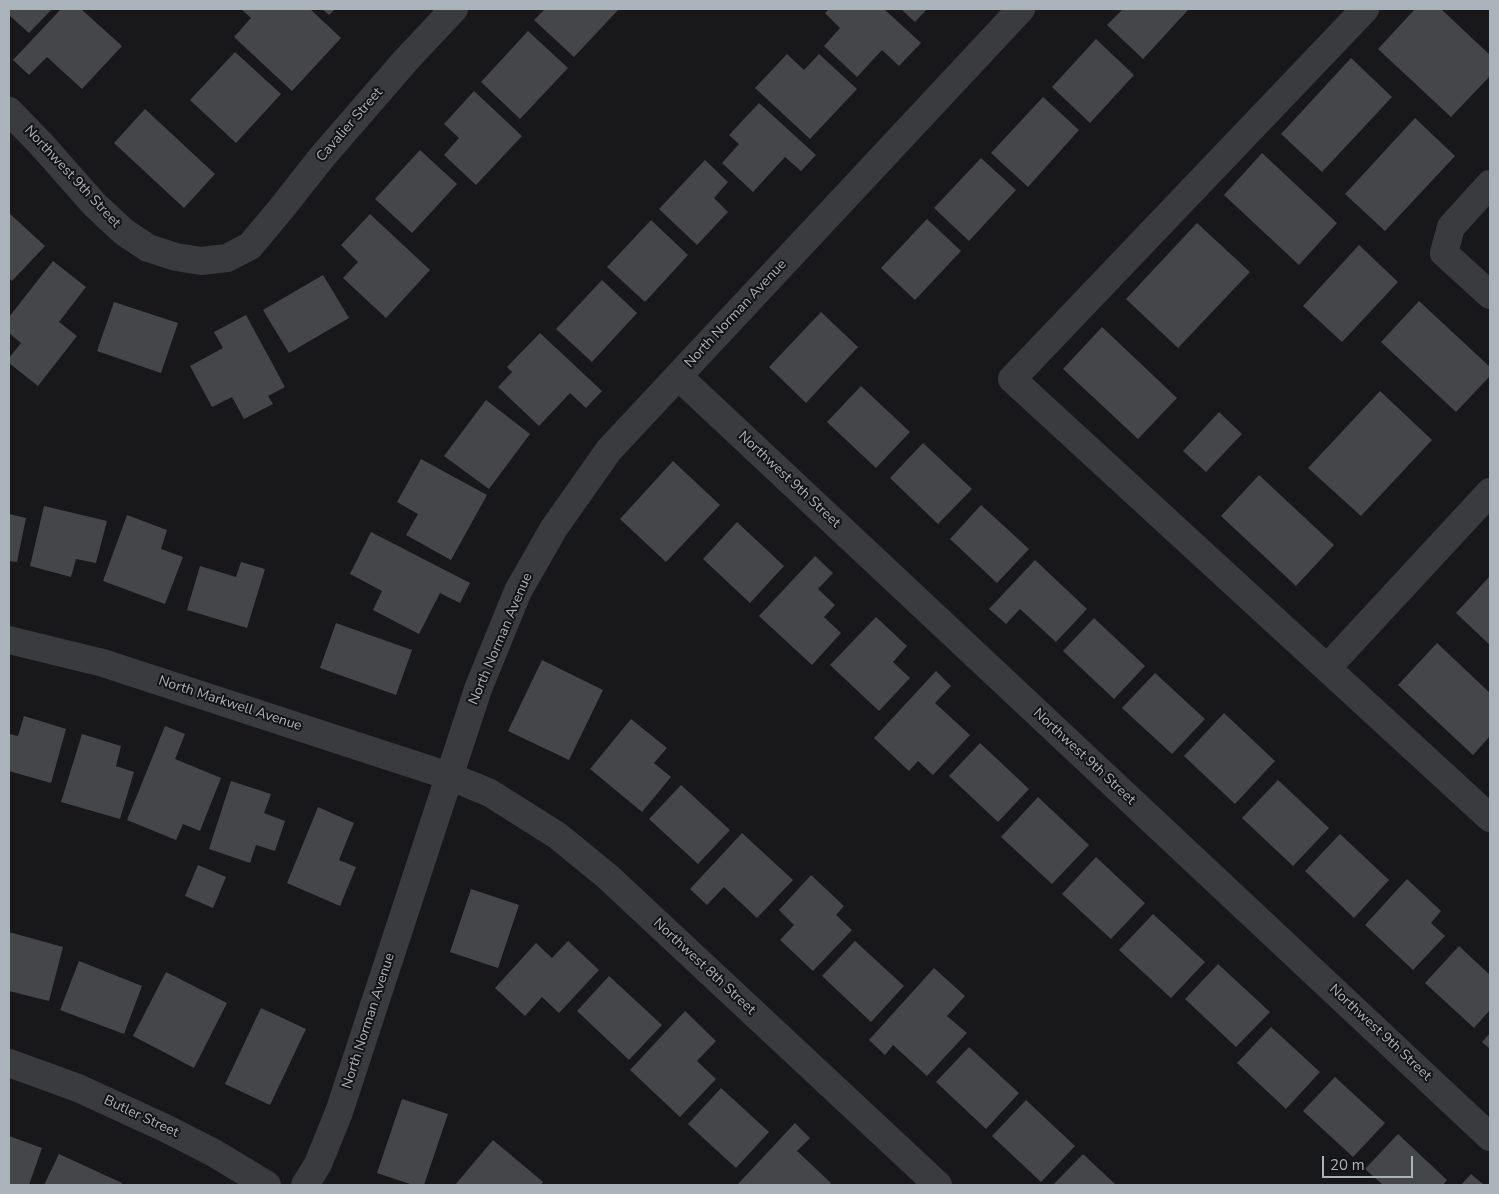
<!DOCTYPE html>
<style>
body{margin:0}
#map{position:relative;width:1499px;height:1194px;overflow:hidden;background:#18181a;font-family:"Nunito Sans",sans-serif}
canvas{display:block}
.frame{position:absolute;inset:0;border:10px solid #aab2ba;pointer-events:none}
.scale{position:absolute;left:1322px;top:1156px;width:91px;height:22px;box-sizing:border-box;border:2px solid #aab2ba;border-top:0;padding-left:6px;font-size:15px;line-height:18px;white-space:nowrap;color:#aab2ba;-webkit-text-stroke:4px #131315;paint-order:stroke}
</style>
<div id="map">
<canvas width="1499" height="1194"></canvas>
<div class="frame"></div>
<div class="scale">20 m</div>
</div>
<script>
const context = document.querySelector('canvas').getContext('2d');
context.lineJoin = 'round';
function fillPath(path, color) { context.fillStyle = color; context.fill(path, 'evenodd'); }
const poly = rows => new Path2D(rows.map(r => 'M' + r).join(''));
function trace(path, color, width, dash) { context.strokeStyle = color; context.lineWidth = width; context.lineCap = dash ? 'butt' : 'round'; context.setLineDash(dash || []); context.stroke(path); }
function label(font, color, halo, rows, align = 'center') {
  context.font = font + ' "Nunito Sans",sans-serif'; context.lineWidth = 4; context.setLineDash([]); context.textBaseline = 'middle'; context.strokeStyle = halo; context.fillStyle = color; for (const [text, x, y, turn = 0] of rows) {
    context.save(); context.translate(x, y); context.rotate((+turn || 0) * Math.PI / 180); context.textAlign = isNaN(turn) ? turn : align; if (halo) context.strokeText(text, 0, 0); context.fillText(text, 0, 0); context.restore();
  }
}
fillPath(poly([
 [9,9,52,9,29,33,9,15],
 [61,9,81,9,122,46,82,89,47,57,29,75,13,60],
 [241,9,310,9,341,38,292,91,234,37,251,18],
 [322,9,335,9,329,15],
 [545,9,619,9,574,57,534,20],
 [829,9,884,9,921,43,899,66,882,50,857,77,824,46,840,28,825,13],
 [901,9,927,9,915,22],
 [1123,9,1187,9,1188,10,1143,59,1107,25],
 [1415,9,1441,9,1490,55,1490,76,1451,117,1378,49],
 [528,31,568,68,520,119,481,82],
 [1096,39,1134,75,1090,123,1052,87],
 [235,52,281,94,236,143,190,100],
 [787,54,804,70,819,54,857,89,810,139,755,88],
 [1351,58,1392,97,1322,172,1281,134],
 [474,91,522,136,476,185,444,155,459,138,444,124],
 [1043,97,1079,130,1028,187,991,153],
 [759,103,816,155,801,171,785,157,753,192,722,163,739,144,729,135],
 [145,109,215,174,184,208,114,143],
 [1415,118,1455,156,1385,231,1345,194],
 [420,150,457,184,412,233,375,199],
 [1262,153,1337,223,1299,265,1224,195],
 [981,158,1016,190,969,241,934,208],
 [705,160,728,182,714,198,728,212,697,245,659,209],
 [9,213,45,246,12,281,9,278],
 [370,214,430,270,386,318,343,278,358,262,341,245],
 [927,219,961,251,915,300,881,268],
 [651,220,688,255,645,302,607,267],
 [1197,223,1250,272,1178,348,1126,299],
 [1359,245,1398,282,1342,342,1303,306],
 [53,261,86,287,59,322,77,336,38,386,9,363,9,358,21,343,9,333,9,317],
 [323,275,349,318,289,353,263,310],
 [602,280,637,313,592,362,556,329],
 [1419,301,1490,367,1490,376,1456,412,1381,342],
 [114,302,178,323,161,373,97,351],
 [821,312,858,347,806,403,769,367],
 [246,315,285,387,268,396,273,404,244,419,232,397,212,407,190,366,223,348,214,332],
 [1102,327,1177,398,1138,439,1063,369],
 [540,333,602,391,586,408,570,393,539,426,498,387,512,372,507,367],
 [861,386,910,432,876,468,827,422],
 [1380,391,1432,440,1361,516,1308,468],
 [486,400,530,434,489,489,444,456],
 [1219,412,1242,434,1206,472,1183,451],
 [923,443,972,489,938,524,890,478],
 [421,459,487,495,451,560,406,535,418,514,397,502],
 [673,461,720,505,666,562,620,519],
 [1259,475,1334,545,1296,586,1221,516],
 [981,505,1029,549,997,583,950,539],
 [44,506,107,521,96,563,76,559,71,577,30,566],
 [9,514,26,518,17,562,9,561],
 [127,515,167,530,161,549,183,557,165,604,103,581],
 [737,522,784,566,750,603,703,559],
 [371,532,470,583,460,603,440,593,419,634,373,610,382,591,350,574],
 [815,556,833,573,818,589,835,605,824,617,841,633,812,665,759,616],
 [1035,560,1087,609,1056,642,1020,609,1006,624,989,609],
 [241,562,265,569,247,628,187,610,200,566,236,577],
 [1490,576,1490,645,1456,613],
 [876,617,907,646,893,662,910,678,879,711,830,665],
 [1094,618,1145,666,1114,699,1063,651],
 [336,623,412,650,396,695,320,668],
 [1437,643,1490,693,1490,736,1473,755,1398,685],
 [542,660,603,690,569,760,508,731],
 [936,671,951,686,935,703,970,735,933,775,918,761,909,771,874,738],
 [1155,673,1205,719,1172,754,1122,708],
 [1224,713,1275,761,1235,804,1184,756],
 [24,716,66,729,51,783,9,771,9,734,18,736],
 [631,719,667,748,654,763,671,777,642,812,590,769],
 [165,726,185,734,175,759,221,778,200,831,183,824,176,840,127,820],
 [82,734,121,746,116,766,134,772,120,819,61,802],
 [980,743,1029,789,998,822,949,776],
 [1278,780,1329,828,1293,866,1242,818],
 [231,781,271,794,264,813,285,821,275,851,256,845,250,863,209,849],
 [681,785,730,830,698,864,649,819],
 [1038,797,1089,845,1052,884,1001,837],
 [318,807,354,823,339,860,356,867,340,906,287,883],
 [742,833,793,880,757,918,724,887,707,905,690,889],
 [1340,834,1389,880,1354,918,1305,871],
 [1096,857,1145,903,1111,939,1062,894],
 [198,865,226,877,213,908,185,896],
 [811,875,844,906,836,915,852,930,813,971,780,940,794,925,779,910],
 [1407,879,1441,911,1431,923,1445,936,1413,970,1365,925],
 [471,889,519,905,498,968,450,952],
 [1153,914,1205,962,1171,998,1119,950],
 [9,932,63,947,49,1001,9,991],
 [568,941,599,970,559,1013,542,997,525,1016,495,988,536,943,552,958],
 [855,941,904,986,871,1022,822,976],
 [1459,946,1490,975,1490,1010,1474,1028,1425,983],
 [79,961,142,986,124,1034,60,1010],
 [1218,964,1270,1012,1236,1047,1185,999],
 [934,968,965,996,947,1016,967,1033,927,1076,893,1045,885,1055,869,1040],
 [166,972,227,1003,194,1068,133,1036],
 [609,976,662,1025,629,1060,577,1011],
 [261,1008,306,1029,270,1105,225,1084],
 [685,1011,716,1041,697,1061,716,1079,680,1117,630,1070],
 [1271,1027,1320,1072,1286,1109,1237,1063],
 [1490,1033,1490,1049,1482,1042],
 [969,1047,1019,1093,986,1129,936,1082],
 [1335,1077,1385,1123,1353,1157,1303,1111],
 [721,1088,769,1132,736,1168,688,1124],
 [402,1099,448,1114,424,1185,413,1185,377,1173],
 [1026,1100,1075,1146,1041,1182,992,1136],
 [795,1123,810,1138,797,1151,831,1183,829,1185,740,1185,738,1184],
 [1398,1134,1447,1180,1443,1185,1383,1185,1365,1169],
 [9,1136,42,1148,29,1185,9,1185],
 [493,1140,543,1182,541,1185,455,1185],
 [59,1154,122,1183,121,1185,44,1185],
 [1083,1154,1116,1185,1053,1185],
 [1471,1174,1484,1185,1461,1185]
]), '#44464a');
trace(poly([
 [1365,9,1012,379,1490,818],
 [9,111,41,144,95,205,124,232,148,248,176,257,201,261,227,258,250,246,281,209,322,157,406,60,454,9],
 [1490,184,1451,227,1444,253,1490,295],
 [678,376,1490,1137],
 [9,640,103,663,449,776,490,793,558,836,608,877,938,1185],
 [1327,668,1490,492],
 [9,1063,78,1088,165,1128,214,1153,267,1185],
 [305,1185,318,1164,339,1112,478,689,518,591,554,528,609,450,1021,9]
]), '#393b3f', 28);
label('14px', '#aab2ba', '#131315', [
 ["Cavalier Street",350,125,-49],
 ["Northwest 9th Street",72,177,47],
 ["North Norman Avenue",736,314,-47],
 ["Northwest 9th Street",789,480,43],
 ["North Norman Avenue",501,639,-67],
 ["North Markwell Avenue",230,704,18],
 ["Northwest 9th Street",1084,757,43],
 ["Northwest 8th Street",704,967,43],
 ["North Norman Avenue",369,1021,-72],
 ["Northwest 9th Street",1380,1033,43],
 ["Butler Street",141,1117,25]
]);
</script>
